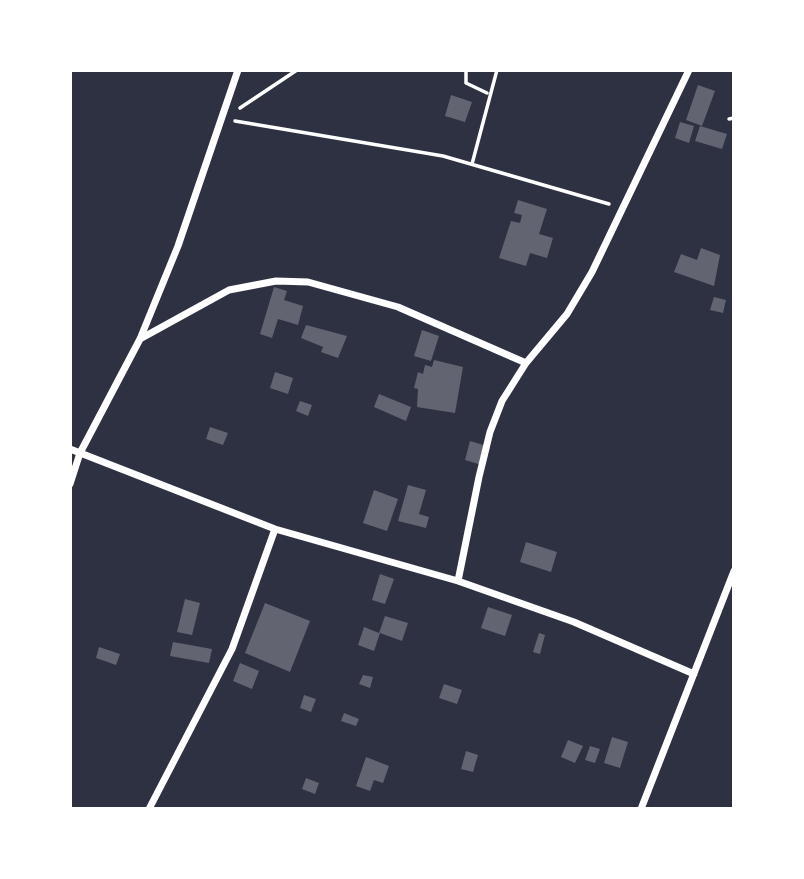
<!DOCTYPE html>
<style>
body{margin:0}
#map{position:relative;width:804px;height:879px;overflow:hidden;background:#2d3142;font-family:"DejaVu Sans",sans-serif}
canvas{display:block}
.frame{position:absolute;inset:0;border:72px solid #fff;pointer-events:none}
</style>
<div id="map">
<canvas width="804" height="879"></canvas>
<div class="frame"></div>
</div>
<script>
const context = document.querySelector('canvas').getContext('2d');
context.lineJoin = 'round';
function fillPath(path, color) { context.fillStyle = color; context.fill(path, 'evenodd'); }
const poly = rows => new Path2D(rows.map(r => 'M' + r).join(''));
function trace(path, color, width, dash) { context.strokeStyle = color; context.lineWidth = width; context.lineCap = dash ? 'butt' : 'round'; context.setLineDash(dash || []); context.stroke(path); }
fillPath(poly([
 [698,85,715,91,702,126,686,120],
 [451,95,472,102,465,122,445,116],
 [680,122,694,126,689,143,675,138],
 [700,126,727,134,722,149,695,141],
 [518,200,547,209,539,234,553,238,547,258,530,253,526,266,499,258,511,221,520,223,522,215,514,213],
 [701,248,720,255,714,286,674,272,681,254,697,260],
 [274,287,287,291,284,300,303,306,298,325,278,319,272,338,260,334],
 [714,297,726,300,723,313,710,310],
 [306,325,347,336,338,358,321,352,323,347,301,338],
 [422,330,439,336,431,361,414,356],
 [434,360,463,367,455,413,417,407,418,389,414,388,418,372,423,374,425,365,432,367],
 [275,372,293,378,288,394,270,388],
 [379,394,411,407,406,421,374,407],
 [300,401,312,405,308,416,296,411],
 [210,427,228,433,223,445,206,439],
 [470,441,490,447,485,466,465,460],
 [408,485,426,490,419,514,429,517,426,528,398,521],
 [374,490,398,499,387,531,363,523],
 [526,542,557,552,551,572,520,562],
 [380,574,394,579,385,604,372,600],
 [185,599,200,603,192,635,177,632],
 [265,603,310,621,290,672,245,653],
 [488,607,512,615,505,636,481,628],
 [385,616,408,623,402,641,380,633,374,651,358,645,364,627,379,633],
 [539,633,545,635,540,654,533,652],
 [173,642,212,649,209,663,170,656],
 [99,647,120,654,116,665,96,658],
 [240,663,259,671,252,689,233,681],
 [363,675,373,677,370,688,359,684],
 [444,684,462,690,457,704,439,698],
 [304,695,316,699,311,712,300,708],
 [344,713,359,719,356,726,341,721],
 [612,737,628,742,620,768,604,763],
 [568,740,583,746,575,763,561,757],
 [590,746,600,749,595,763,585,760],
 [466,751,478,755,473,772,461,769],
 [366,757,389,766,383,783,374,780,370,791,356,786],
 [306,778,319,783,315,794,302,789]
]), '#626471');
trace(poly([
 [466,70,466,83,487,93],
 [240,108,297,70],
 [729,119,734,118],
 [235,121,443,156,609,204],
 [472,164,497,70]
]), '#fff', 3.5);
trace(poly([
 [140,339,229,290,276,281,308,282,398,307,526,363],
 [70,449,275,529,458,581,574,622,694,674],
 [70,484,80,453,140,339,178,246,238,70],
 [458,581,479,477,490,432,502,401,526,363,567,314,592,272,689,70],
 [149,809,232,649,275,529],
 [641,809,734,571]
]), '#fff', 7);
</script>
